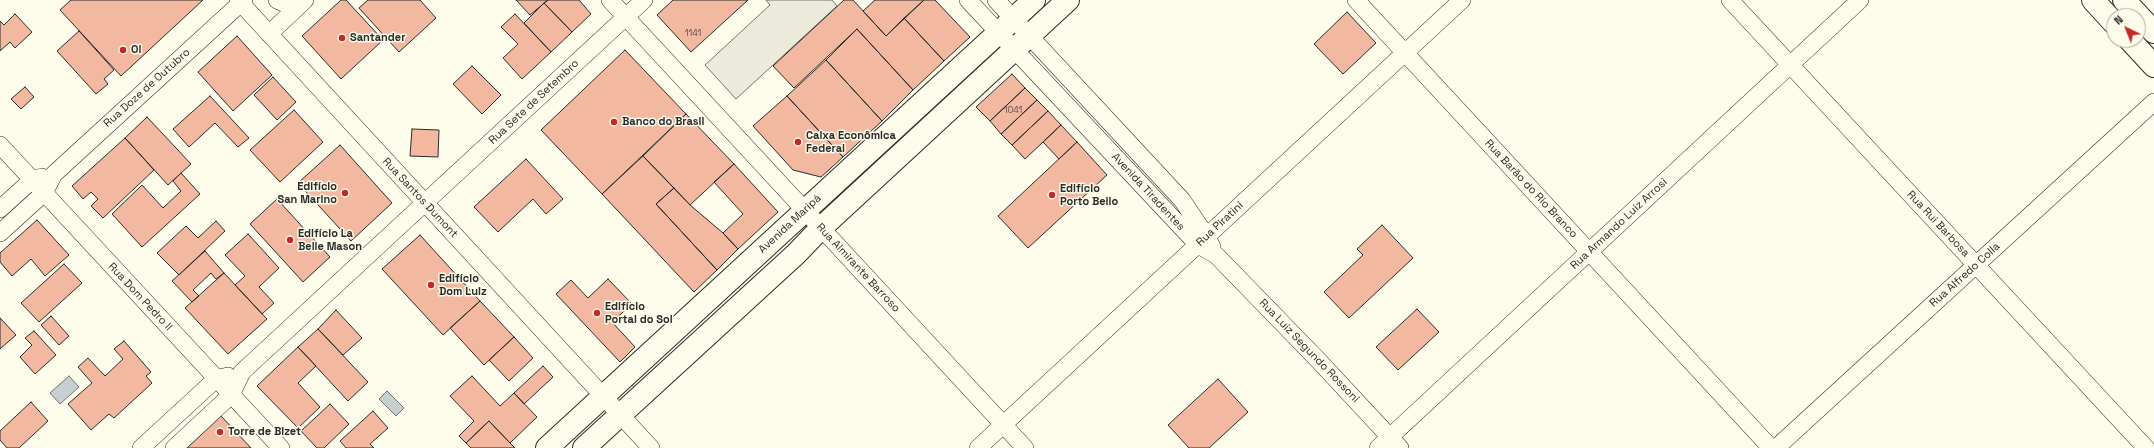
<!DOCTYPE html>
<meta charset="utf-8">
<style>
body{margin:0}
#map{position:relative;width:2154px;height:448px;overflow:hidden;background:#fdfbea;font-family:"Space Grotesk",sans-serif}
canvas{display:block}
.north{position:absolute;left:2106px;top:8px;width:40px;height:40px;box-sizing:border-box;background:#fdfbea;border:1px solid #a9a89e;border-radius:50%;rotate:317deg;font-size:11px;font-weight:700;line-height:16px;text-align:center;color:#2b2b2b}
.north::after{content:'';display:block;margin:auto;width:14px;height:18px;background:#c62828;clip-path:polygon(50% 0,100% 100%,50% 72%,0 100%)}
</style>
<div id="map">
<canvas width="2154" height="448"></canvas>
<div class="north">N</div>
</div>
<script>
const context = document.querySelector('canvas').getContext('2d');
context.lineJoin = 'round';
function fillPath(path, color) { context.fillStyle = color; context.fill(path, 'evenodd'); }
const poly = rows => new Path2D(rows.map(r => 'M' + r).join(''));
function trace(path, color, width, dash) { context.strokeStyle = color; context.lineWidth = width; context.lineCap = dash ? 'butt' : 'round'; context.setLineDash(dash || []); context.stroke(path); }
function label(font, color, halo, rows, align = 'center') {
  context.font = font + ' "Space Grotesk",sans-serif'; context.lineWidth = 3; context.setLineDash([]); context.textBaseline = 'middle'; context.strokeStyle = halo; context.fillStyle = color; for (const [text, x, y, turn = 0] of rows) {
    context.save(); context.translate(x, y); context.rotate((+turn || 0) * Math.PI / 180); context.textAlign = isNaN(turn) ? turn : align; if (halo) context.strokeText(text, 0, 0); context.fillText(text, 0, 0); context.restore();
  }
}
const parking = poly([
 [766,0,832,0,837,6,736,99,705,65,770,5,766,0]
]);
fillPath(parking, '#eceadb');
trace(parking, '#74746e', 1);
const water = poly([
 [69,376,79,387,60,404,50,393,69,376],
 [387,391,404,408,396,416,379,399,387,391]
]);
fillPath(water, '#c7d0d0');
trace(water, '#74746e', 1);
const building = poly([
 [71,0,203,0,121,76,60,10,71,0],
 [341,0,346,0,383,40,341,79,302,36,341,0],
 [368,0,420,0,436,18,399,52,359,8,368,0],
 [516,0,548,0,530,15,516,0],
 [548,0,579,0,591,14,572,32,544,3,548,0],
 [673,0,748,0,691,52,657,15,673,0],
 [844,0,853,0,886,36,904,18,944,61,913,90,857,29,794,88,773,66,844,0],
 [875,0,924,0,886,36,863,11,875,0],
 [924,0,935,0,970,37,944,61,904,18,924,0],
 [544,3,572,32,551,52,524,23,544,3],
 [1347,12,1376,43,1343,74,1314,44,1347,12],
 [15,14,32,32,15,48,10,42,0,51,0,21,4,25,15,14],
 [515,14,551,52,522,79,503,58,518,44,501,27,515,14],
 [857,29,913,90,882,121,826,60,857,29],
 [79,31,114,70,104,79,108,84,96,94,57,51,79,31],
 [237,36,272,75,233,111,198,72,237,36],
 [625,50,686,114,602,194,541,130,625,50],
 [826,60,882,121,843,157,787,96,826,60],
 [472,66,501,95,482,114,453,84,472,66],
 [1012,74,1025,88,990,121,976,107,1012,74],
 [273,77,296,102,277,120,254,95,273,77],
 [25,87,34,97,21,109,11,99,25,87],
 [1025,88,1037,100,1001,134,990,121,1025,88],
 [210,96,249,138,238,147,215,123,189,147,173,129,210,96],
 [787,96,843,157,821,177,793,170,753,126,787,96],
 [1037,100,1048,111,1012,145,1001,134,1037,100],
 [294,110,323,142,280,182,250,150,294,110],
 [1048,111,1061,125,1025,159,1012,145,1048,111],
 [686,114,734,164,690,205,643,156,686,114],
 [147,117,191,164,168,185,125,138,147,117],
 [1061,125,1077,142,1059,159,1043,142,1061,125],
 [412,129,439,130,438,157,410,156,412,129],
 [125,138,154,170,103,218,91,206,98,199,91,192,83,199,72,186,125,138],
 [1077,142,1107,175,1028,248,998,216,1077,142],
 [340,145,392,203,351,241,298,183,340,145],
 [643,156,674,188,656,204,717,270,694,292,602,194,643,156],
 [526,159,563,199,546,214,533,199,498,232,474,207,526,159],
 [734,164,778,212,738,249,723,233,743,214,714,182,734,164],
 [181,173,200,194,142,247,112,214,142,185,163,208,181,191,173,181,181,173],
 [674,188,690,205,723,233,738,249,717,270,656,204,674,188],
 [277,199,330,257,303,282,250,224,277,199],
 [37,220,69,255,45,276,31,259,12,276,0,262,0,253,37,220],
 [216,221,225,231,179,275,157,253,186,226,198,238,216,221],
 [1382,225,1413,258,1349,318,1324,292,1363,255,1357,249,1382,225],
 [248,234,279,268,259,287,274,303,262,314,235,285,245,276,225,255,248,234],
 [420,235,480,301,443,335,382,269,420,235],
 [205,251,224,273,216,279,211,273,193,290,199,296,192,302,172,281,205,251],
 [64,264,82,283,39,322,21,303,64,264],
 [224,273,267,319,228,354,185,308,224,273],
 [608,279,632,304,612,322,635,347,620,362,556,294,571,280,588,298,608,279],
 [480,301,514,337,484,365,450,328,480,301],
 [1417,309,1439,332,1398,370,1376,347,1417,309],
 [336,310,362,338,343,355,318,329,336,310],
 [51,316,69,336,59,345,41,325,51,316],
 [0,318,16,335,0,349,0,318],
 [318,329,368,382,348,401,298,347,318,329],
 [34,331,56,355,35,374,20,357,32,345,25,338,34,331],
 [514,337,533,358,509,381,489,360,514,337],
 [124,341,151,372,146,376,152,383,114,418,109,414,91,430,68,404,92,383,78,367,88,358,105,376,123,359,114,349,124,341],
 [298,347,316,366,298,383,320,407,298,428,257,386,298,347],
 [543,366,553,377,524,404,514,393,543,366],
 [472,376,500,406,514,393,537,417,510,443,489,421,466,443,459,436,474,421,450,396,472,376],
 [1218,379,1248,412,1209,448,1189,448,1168,425,1218,379],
 [31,402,48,421,19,448,7,448,0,440,0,431,31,402],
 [330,404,349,424,324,448,317,448,301,431,330,404],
 [373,411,388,428,370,444,374,448,346,448,340,441,373,411],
 [221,416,251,448,187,448,221,416],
 [489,421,510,443,515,448,471,448,466,443,489,421]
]);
fillPath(building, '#f2b8a0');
trace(building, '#2b2b2b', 1);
const minor = poly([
 [238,0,651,448],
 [277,0,288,5,300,5],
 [610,0,1025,448],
 [968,0,1198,245,1216,255,1319,361,1400,448],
 [996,0,1182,200,1207,237,1212,247],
 [1356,0,1771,448],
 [1730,0,2146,448],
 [269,34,305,0],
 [0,145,281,448],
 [0,209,32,180,42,177],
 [0,233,44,193,54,174,244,0],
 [141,448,216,379,228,376],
 [174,448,231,395,242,372,644,0],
 [978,448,1462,0],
 [1378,448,1860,0],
 [1776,448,2154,102]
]);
const major = poly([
 [2093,0,2114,23],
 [2124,0,2154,32],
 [2130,40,2154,66],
 [547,448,1034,0],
 [584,448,796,254,821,228,1068,0]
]);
trace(minor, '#2b2b2b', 18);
trace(major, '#2b2b2b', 24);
trace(minor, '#fdfbea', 17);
trace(major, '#fdfbea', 22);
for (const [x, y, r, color] of [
 [342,38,4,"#c62828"],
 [123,50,4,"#c62828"],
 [614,122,4,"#c62828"],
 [798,142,4,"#c62828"],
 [345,193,4,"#c62828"],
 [1052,195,4,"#c62828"],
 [290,240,4,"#c62828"],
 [431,285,4,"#c62828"],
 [597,313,4,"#c62828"],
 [220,432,4,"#c62828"]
]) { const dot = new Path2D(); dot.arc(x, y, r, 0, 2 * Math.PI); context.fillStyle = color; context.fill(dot); trace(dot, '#fdfbea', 1.5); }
label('9px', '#5d4e48', null, [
 ["1141",693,34],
 ["1041",1013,111]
]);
label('bold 11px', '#2b2b2b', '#fdfbea', [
 ["Santander",350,38],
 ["Oi",131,50],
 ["Banco do Brasil",622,122],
 ["Caixa Econômica",806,136],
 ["Federal",806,149],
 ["Edifício",337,187,"right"],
 ["San Marino",337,200,"right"],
 ["Edifício",1060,189],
 ["Porto Bello",1060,202],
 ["Edifício La",298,234],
 ["Belle Mason",298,247],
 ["Edifício",439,279],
 ["Dom Luiz",439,292],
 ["Edifício",605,307],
 ["Portal do Sol",605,320],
 ["Torre de Bizet",228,432]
], 'left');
label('11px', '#2b2b2b', '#fdfbea', [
 ["Rua Doze de Outubro",147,88,-42],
 ["Rua Sete de Setembro",534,102,-43],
 ["Rua Barão do Rio Branco",1531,189,47],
 ["Avenida Tiradentes",1148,192,47],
 ["Rua Santos Dumont",420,198,47],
 ["Avenida Maripá",790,224,-43],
 ["Rua Piratini",1220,224,-43],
 ["Rua Armando Luiz Arrosi",1619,224,-43],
 ["Rua Rui Barbosa",1938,224,47],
 ["Rua Almirante Barroso",858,268,47],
 ["Rua Alfredo Colla",1965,275,-42],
 ["Rua Dom Pedro II",140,297,47],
 ["Rua Luiz Segundo Rossoni",1309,351,46]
]);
</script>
